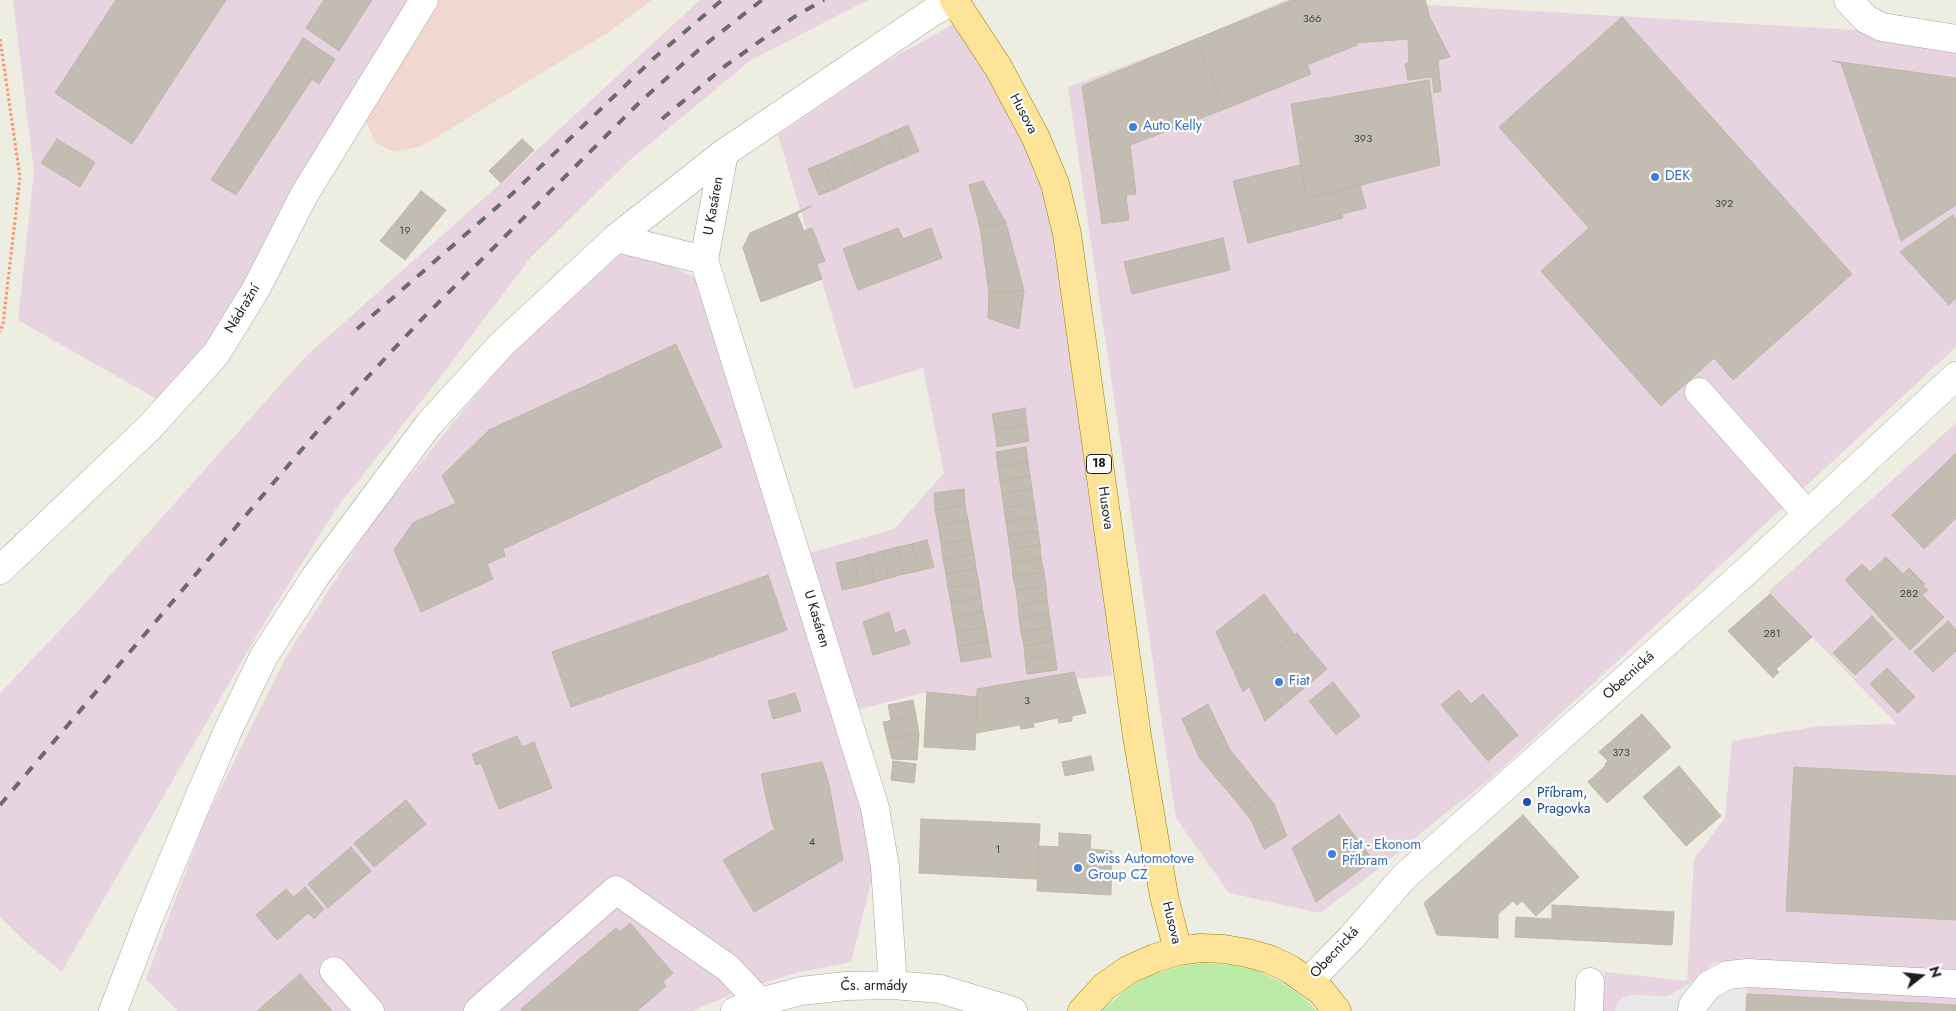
<!DOCTYPE html>
<meta charset="utf-8">
<style>
body{margin:0}
#map{position:relative;width:1956px;height:1011px;overflow:hidden;background:#eeede2;font-family:Jost,sans-serif}
canvas{display:block}
.north{position:absolute;left:1896px;top:951px;width:50px;height:50px;-webkit-text-stroke:4px #fff;paint-order:stroke;rotate:74deg;font-size:14px;font-weight:700;line-height:20px;text-align:center;color:#1d1d1d}
.north::after{content:'';display:block;margin:auto;width:18px;height:22px;background:#1d1d1d;clip-path:polygon(50% 0,100% 100%,50% 72%,0 100%)}
</style>
<div id="map">
<canvas width="1956" height="1011"></canvas>
<div class="north">N</div>
</div>
<script>
const context = document.querySelector('canvas').getContext('2d');
context.lineJoin = 'round';
function fillPath(path, color) { context.fillStyle = color; context.fill(path, 'evenodd'); }
const poly = rows => new Path2D(rows.map(r => 'M' + r).join(''));
function trace(path, color, width, dash) { context.strokeStyle = color; context.lineWidth = width; context.lineCap = dash ? 'butt' : 'round'; context.setLineDash(dash || []); context.stroke(path); }
function label(font, color, halo, rows, align = 'center') {
  context.font = font + ' Jost,sans-serif'; context.lineWidth = 4.5; context.setLineDash([]); context.textBaseline = 'middle'; context.strokeStyle = halo; context.fillStyle = color; for (const [text, x, y, turn = 0] of rows) {
    context.save(); context.translate(x, y); context.rotate((+turn || 0) * Math.PI / 180); context.textAlign = isNaN(turn) ? turn : align; if (halo) context.strokeText(text, 0, 0); context.fillText(text, 0, 0); context.restore();
  }
}
fillPath(poly([
 [437,0,652,0,607,33,422,146,394,152,376,143,364,118]
]), '#f0d8d1');
fillPath(poly([
 [13,0,415,0,176,410,18,320,34,172],
 [700,0,868,0,751,60,629,161,531,257,442,375,336,509,263,625,62,971,32,948,0,917,0,693,82,607,306,356,501,183],
 [1285,0,1346,0,1956,36,1956,347,1489,780,1443,815,1377,870,1320,913,1229,893,1176,818,1068,87,1196,39],
 [968,16,1055,195,1078,292,1112,676,1076,679,980,697,927,692,841,714,795,557,894,529,944,473,923,368,854,389,778,135,887,61],
 [616,253,668,264,708,285,878,854,851,962,800,972,746,988,693,1011,178,1011,146,979,204,822,286,657,374,520,475,396,543,319],
 [1956,423,1956,1011,1601,1011,1605,972,1687,981,1694,859,1725,818,1732,741,1818,726,1897,724,1768,592]
]), '#e8d4e0');
fillPath(poly([
 [1203,963,1231,965,1258,971,1283,983,1305,999,1317,1011,1102,1011,1128,988,1150,976,1176,967]
]), '#bbeba6');
fillPath(poly([
 [1749,958,1746,1011,1615,1011,1617,1003,1624,997,1631,995,1668,996,1698,978,1713,963]
]), '#e9e9e9');
const building = poly([
 [116,0,226,0,132,144,55,93,116,0],
 [324,0,372,0,339,51,306,28,324,0],
 [1292,0,1425,0,1430,18,1450,57,1438,60,1441,91,1434,93,1432,77,1408,80,1405,64,1409,63,1408,39,1357,43,1357,45,1307,65,1311,74,1225,109,1196,39,1292,0],
 [1622,17,1852,274,1733,380,1714,358,1661,406,1541,271,1589,228,1499,127,1622,17],
 [303,38,335,59,319,84,288,62,303,38],
 [1196,39,1225,109,1130,145,1136,194,1126,195,1129,220,1102,224,1082,86,1196,39],
 [1833,61,1956,78,1956,205,1901,241,1841,63,1833,61],
 [288,62,312,79,236,195,211,180,288,62],
 [1429,80,1440,165,1306,199,1291,104,1429,80],
 [908,125,919,151,904,158,892,132,908,125],
 [892,132,904,158,889,164,877,139,892,132],
 [57,139,95,162,80,187,41,163,57,139],
 [522,139,534,150,501,183,489,171,522,139],
 [877,139,889,164,876,170,864,145,877,139],
 [864,145,876,170,861,177,849,151,864,145],
 [849,151,861,177,847,183,836,157,849,151],
 [836,157,847,183,835,189,823,163,836,157],
 [823,163,835,189,819,195,808,169,823,163],
 [1300,165,1306,199,1360,185,1366,208,1342,214,1343,218,1248,243,1233,181,1300,165],
 [983,181,1006,223,980,227,969,185,983,181],
 [421,191,446,210,405,260,380,241,421,191],
 [811,206,797,214,804,231,812,228,825,261,817,264,822,279,761,302,743,248,750,233,811,206],
 [1953,215,1956,220,1956,298,1949,305,1900,252,1953,215],
 [1006,223,1024,291,989,293,980,227,1006,223],
 [898,228,903,239,931,228,942,258,858,290,843,249,898,228],
 [1223,238,1230,270,1132,294,1124,262,1223,238],
 [1024,291,1019,329,988,318,989,293,1024,291],
 [676,344,722,447,503,549,505,556,487,564,493,579,421,612,394,550,413,523,456,503,442,476,489,430,676,344],
 [1025,408,1027,425,995,430,992,414,1025,408],
 [1027,425,1029,441,997,447,995,430,1027,425],
 [1026,447,1028,462,998,467,996,452,1026,447],
 [1956,453,1956,518,1924,549,1892,515,1956,453],
 [1028,462,1030,476,1000,481,998,467,1028,462],
 [1030,476,1032,489,1002,494,1000,481,1030,476],
 [964,489,965,505,935,510,934,493,964,489],
 [1032,489,1034,503,1004,508,1002,494,1032,489],
 [1034,503,1036,517,1006,522,1004,508,1034,503],
 [965,505,968,520,938,525,935,510,965,505],
 [1036,517,1038,531,1008,536,1006,522,1036,517],
 [968,520,971,539,941,544,938,525,968,520],
 [1038,531,1040,545,1010,549,1008,536,1038,531],
 [971,539,974,554,943,559,941,544,971,539],
 [927,540,934,567,919,571,912,544,927,540],
 [912,544,919,571,904,574,897,547,912,544],
 [1040,545,1041,558,1012,563,1010,549,1040,545],
 [897,547,904,574,889,578,882,551,897,547],
 [882,551,889,578,875,582,868,555,882,551],
 [974,554,976,569,946,574,943,559,974,554],
 [868,555,875,582,860,586,853,559,868,555],
 [1886,557,1903,574,1909,568,1925,584,1923,586,1928,590,1922,595,1944,617,1910,650,1845,580,1862,564,1870,572,1886,557],
 [1041,558,1044,572,1013,577,1012,563,1041,558],
 [853,559,860,586,842,590,836,563,853,559],
 [976,569,979,583,948,588,946,574,976,569],
 [1044,572,1046,586,1016,590,1013,577,1044,572],
 [768,575,787,630,571,707,552,652,768,575],
 [979,583,981,598,951,603,948,588,979,583],
 [1046,586,1047,600,1018,605,1016,590,1046,586],
 [1264,594,1295,635,1245,677,1249,687,1243,692,1216,632,1264,594],
 [1770,594,1812,637,1776,669,1779,672,1773,678,1728,631,1770,594],
 [981,598,983,612,953,617,951,603,981,598],
 [1047,600,1049,614,1019,618,1018,605,1047,600],
 [889,612,895,633,905,629,910,644,873,655,863,622,889,612],
 [983,612,986,627,956,632,953,617,983,612],
 [1049,614,1051,627,1021,632,1019,618,1049,614],
 [1872,616,1893,639,1855,675,1833,653,1872,616],
 [1948,621,1956,630,1956,651,1933,672,1914,652,1948,621],
 [986,627,988,641,958,646,956,632,986,627],
 [1051,627,1053,641,1024,646,1021,632,1051,627],
 [1297,633,1327,669,1265,721,1245,677,1297,633],
 [988,641,991,657,961,662,958,646,988,641],
 [1053,641,1055,655,1025,659,1024,646,1053,641],
 [1055,655,1057,670,1027,674,1025,659,1055,655],
 [1887,668,1915,697,1898,713,1870,684,1887,668],
 [1074,672,1086,713,1072,716,1072,721,1059,723,1058,718,1033,723,1034,727,1021,729,1020,725,976,733,977,689,1074,672],
 [1333,682,1360,716,1336,735,1309,701,1333,682],
 [1459,690,1471,704,1483,694,1518,735,1488,761,1441,705,1459,690],
 [927,692,977,697,975,750,924,747,927,692],
 [795,693,801,711,773,719,768,701,795,693],
 [913,700,916,716,891,720,888,705,913,700],
 [1208,704,1216,721,1192,741,1182,719,1208,704],
 [1642,714,1671,747,1607,803,1588,782,1606,765,1605,764,1608,761,1599,752,1642,714],
 [916,716,919,734,887,739,883,722,916,716],
 [1216,721,1224,737,1199,757,1192,741,1216,721],
 [919,734,917,760,892,759,887,739,919,734],
 [517,736,522,747,534,742,552,788,499,809,481,763,476,765,472,754,517,736],
 [1224,737,1230,750,1208,768,1199,757,1224,737],
 [1230,750,1239,761,1217,779,1208,768,1230,750],
 [1091,756,1094,770,1065,776,1062,762,1091,756],
 [893,761,916,764,914,783,891,780,893,761],
 [1239,761,1248,772,1226,789,1217,779,1239,761],
 [822,762,829,784,843,860,754,912,723,860,775,829,772,823,761,774,822,762],
 [1679,766,1721,816,1686,846,1643,797,1679,766],
 [1794,767,1956,776,1956,920,1786,911,1794,767],
 [1248,772,1256,782,1235,800,1226,789,1248,772],
 [1256,782,1265,793,1244,811,1235,800,1256,782],
 [1265,793,1274,804,1252,822,1244,811,1265,793],
 [406,800,426,824,374,867,354,843,406,800],
 [1274,804,1281,822,1258,836,1252,822,1274,804],
 [1339,815,1373,860,1316,902,1292,848,1339,815],
 [1523,815,1579,877,1536,916,1522,901,1517,905,1513,901,1498,914,1498,938,1437,935,1424,903,1523,815],
 [921,819,1040,824,1037,879,919,873,921,819],
 [1281,822,1287,836,1264,849,1258,836,1281,822],
 [1059,833,1091,835,1090,849,1112,851,1111,895,1037,891,1039,846,1059,847,1059,833],
 [351,847,371,871,328,908,308,884,351,847],
 [305,887,324,909,314,919,294,897,305,887],
 [286,889,308,913,277,940,256,915,286,889],
 [1552,905,1674,912,1672,945,1515,937,1516,917,1552,919,1552,905],
 [630,923,673,973,663,982,666,986,637,1011,522,1011,521,1009,616,928,620,932,630,923],
 [300,974,332,1011,257,1011,300,974],
 [1747,994,1956,1005,1956,1011,1746,1011,1747,994]
]);
fillPath(building, '#c3bcb2');
trace(building, '#c0b6a4', 1);
const minor = poly([
 [1848,0,1866,19,1882,27,1956,39],
 [616,238,704,260,875,808,885,867,893,985],
 [704,260,724,153],
 [1699,392,1807,514],
 [0,570,150,427,216,354,256,289,304,195,424,0],
 [334,971,370,1011],
 [1308,982,1351,938,1404,877,1751,567,1956,376],
 [113,1011,148,920,198,800,229,728,264,656,315,577,429,424,502,344,616,238,724,153,934,11,954,1],
 [478,1011,616,890,728,968,760,1002],
 [735,1011,760,1002,801,991,846,986,893,985,940,989,1013,1011],
 [1589,1011,1590,982],
 [1692,1011,1693,1005,1709,985,1728,975,1748,973,1956,984]
]);
const major = poly([
 [954,0,998,67,1036,138,1055,184,1067,234,1137,736,1164,896,1178,951],
 [1082,1011,1104,987,1128,970,1155,958,1178,951,1201,948,1224,949,1247,953,1269,959,1290,969,1308,982,1321,991,1337,1011]
]);
trace(minor, '#a4a4a4', 29);
trace(major, '#967f00', 29);
trace(poly([
 [0,39,20,177,3,324,0,332]
]), '#fd9065', 3, [2.5, 2.5]);
trace(minor, '#fff', 28);
trace(major, '#fee498', 28);
trace(poly([
 [662,119,725,66,797,15,824,0],
 [357,329,512,194,653,59,722,0],
 [0,805,320,428,421,320,641,101,702,47,762,0]
]), '#6b6b6b', 4, [10, 10]);
for (const [x, y, r, color] of [
 [1133,127,5,"#3f7fe0"],
 [1655,177,5,"#3f7fe0"],
 [1279,682,5,"#3f7fe0"],
 [1527,802,5,"#1a4fb4"],
 [1332,854,5,"#3f7fe0"],
 [1078,868,5,"#3f7fe0"]
]) { const dot = new Path2D(); dot.arc(x, y, r, 0, 2 * Math.PI); context.fillStyle = color; context.fill(dot); trace(dot, '#fff', 2); }
label('11px', '#464542', null, [
 ["366",1312,19],
 ["393",1363,139],
 ["392",1724,204],
 ["19",405,231],
 ["282",1909,594],
 ["281",1772,634],
 ["3",1027,701],
 ["373",1621,753],
 ["4",812,842],
 ["1",998,850]
]);
for (const [x, y, w] of [
 [1099,464,25]
]) { const box = new Path2D(); box.roundRect(x - w / 2, y - 9.5, w, 19, 4); context.fillStyle = '#fff'; context.fill(box); trace(box, '#1d1d1d', 1); }
label('bold 12px', '#1d1d1d', null, [
 ["18",1099,464]
]);
label('14px', '#1d1d1d', '#fff', [
 ["Husova",1023,114,62],
 ["U Kasáren",714,206,-80],
 ["Nádražní",243,309,-59],
 ["Husova",1105,508,82],
 ["U Kasáren",816,619,73],
 ["Obecnická",1629,676,-42],
 ["Husova",1171,923,76],
 ["Obecnická",1335,953,-47],
 ["Čs. armády",874,987]
]);
label('14px', '#366cbe', '#fff', [
 ["Auto Kelly",1143,127],
 ["DEK",1665,177],
 ["Fiat",1289,682],
 ["Fiat - Ekonom",1342,846],
 ["Příbram",1342,862],
 ["Swiss Automotove",1088,860],
 ["Group CZ",1088,876]
], 'left');
label('14px', '#164399', '#fff', [
 ["Příbram,",1537,794],
 ["Pragovka",1537,810]
], 'left');
</script>
